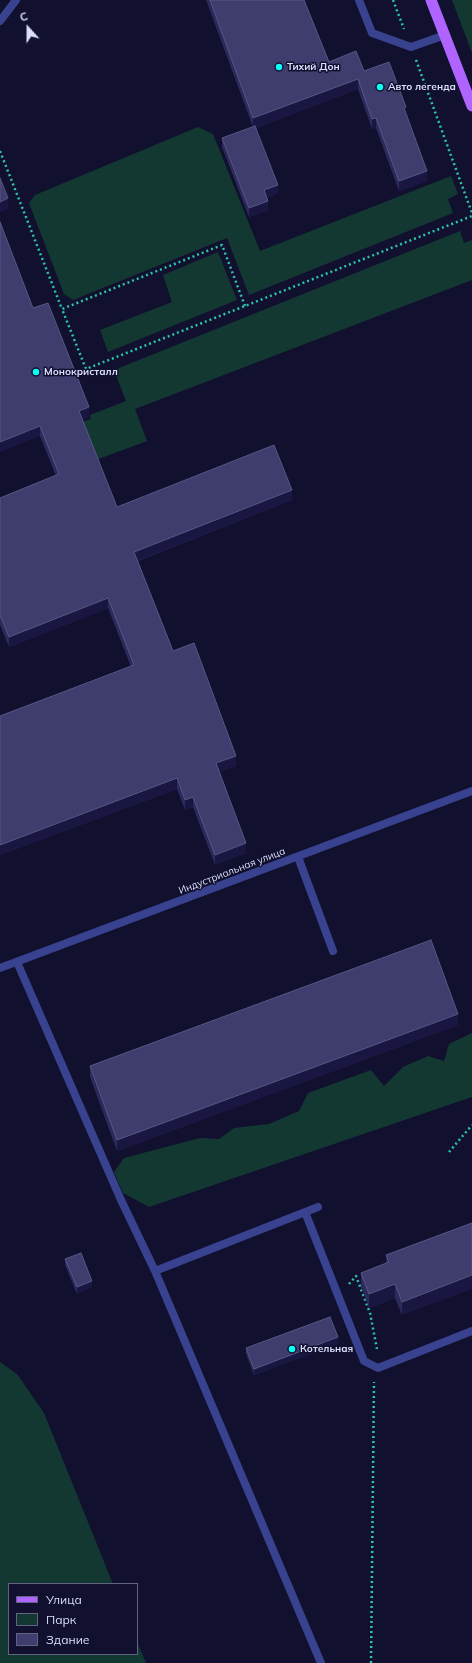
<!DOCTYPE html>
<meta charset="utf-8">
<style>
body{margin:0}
#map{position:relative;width:472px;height:1663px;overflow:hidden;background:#11102e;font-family:Mulish,sans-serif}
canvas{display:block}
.legend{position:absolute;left:8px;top:1583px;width:130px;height:72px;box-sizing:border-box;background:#11102e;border:1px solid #636282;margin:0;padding:5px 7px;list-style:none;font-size:12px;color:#dddeff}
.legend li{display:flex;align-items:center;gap:8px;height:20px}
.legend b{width:20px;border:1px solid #636282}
.north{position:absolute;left:8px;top:8px;width:40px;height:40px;-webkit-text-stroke:3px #11102e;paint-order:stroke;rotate:339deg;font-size:11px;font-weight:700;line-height:16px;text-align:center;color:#dddeff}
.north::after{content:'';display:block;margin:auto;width:14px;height:18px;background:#dddeff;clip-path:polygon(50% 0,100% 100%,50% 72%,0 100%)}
</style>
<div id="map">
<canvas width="472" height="1663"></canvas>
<ul class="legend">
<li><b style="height:5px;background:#af64ff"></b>Улица</li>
<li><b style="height:11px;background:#133832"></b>Парк</li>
<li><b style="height:11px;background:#3f3c6e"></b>Здание</li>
</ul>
<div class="north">С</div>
</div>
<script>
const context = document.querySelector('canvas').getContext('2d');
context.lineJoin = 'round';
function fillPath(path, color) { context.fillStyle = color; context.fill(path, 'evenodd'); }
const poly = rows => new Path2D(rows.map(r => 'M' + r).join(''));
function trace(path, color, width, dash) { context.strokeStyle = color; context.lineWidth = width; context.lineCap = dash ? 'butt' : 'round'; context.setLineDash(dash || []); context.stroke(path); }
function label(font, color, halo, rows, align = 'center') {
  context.font = font + ' Mulish,sans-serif'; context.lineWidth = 3; context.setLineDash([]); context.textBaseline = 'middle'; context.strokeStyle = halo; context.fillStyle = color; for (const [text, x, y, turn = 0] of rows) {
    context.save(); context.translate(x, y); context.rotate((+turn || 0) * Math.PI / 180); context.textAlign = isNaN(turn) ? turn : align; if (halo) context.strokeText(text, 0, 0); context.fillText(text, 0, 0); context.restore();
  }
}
fillPath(poly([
 [452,0,472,0,472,53],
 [198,127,213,134,260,251,451,176,458,194,448,199,453,213,249,295,227,238,73,300,64,294,29,203,35,195],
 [460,231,464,243,472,240,472,280,135,409,147,441,96,460,82,422,91,419,90,415,126,401,114,370],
 [218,252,237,300,108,352,100,330,172,302,163,275],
 [472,1033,472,1097,149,1207,123,1193,114,1172,124,1158,200,1138,219,1139,234,1128,269,1124,299,1111,308,1093,371,1070,384,1086,403,1067,428,1056,444,1061,449,1044],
 [0,1362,17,1374,44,1413,113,1584,9,1584,9,1654,137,1654,137,1642,146,1663,0,1663]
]), '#133832');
trace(poly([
 [393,0,404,29],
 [416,60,472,213],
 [0,151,62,309],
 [245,306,222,245,62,309,86,369,472,216],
 [449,1152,472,1125],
 [349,1284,356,1276,370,1313,377,1349],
 [371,1663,374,1382]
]), '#2ac6a7', 2.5, [2, 3]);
trace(poly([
 [359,0,372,33,411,47,445,35],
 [0,21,16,0],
 [298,857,333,951],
 [17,962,121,1200,155,1271,321,1663],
 [305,1212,364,1361,378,1368,472,1331],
 [155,1271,318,1207]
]), '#39428f', 8);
trace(poly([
 [0,968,472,791]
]), '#39428f', 8);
trace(poly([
 [431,0,472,106]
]), '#af64ff', 11);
fillPath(poly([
 [206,0,304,0,329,62,364,71,406,113,427,181,399,191,376,128,372,129,358,89,256,128,278,193,267,198,268,210,249,217,222,147,222,138,253,127],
 [33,308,89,417,82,420,117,507,292,500,138,561,173,651,236,766,219,772,246,853,215,865,193,807,185,810,177,789,0,855,0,716,131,667,108,608,9,647,0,625,0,498,56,476,40,436],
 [458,1025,117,1151,90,1077,90,1066],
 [472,1223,402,1315,395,1298,369,1308,361,1287,361,1273,386,1264,386,1255],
 [65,1259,92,1287,77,1294,65,1265],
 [338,1344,254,1375,246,1354,246,1348]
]), '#2c295c');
fillPath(poly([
 [358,79,358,89,253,129,253,118],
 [376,118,376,128,372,129,372,119],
 [427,171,427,181,399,191,399,181],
 [278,185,278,193,264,199,264,190],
 [8,198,8,209,0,212,0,202],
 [268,201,268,210,249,217,249,208],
 [89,407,89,417,79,421,79,411],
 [40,426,40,436,0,452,0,442],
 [292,490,292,500,134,562,134,552],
 [108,598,108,608,9,647,9,637],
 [236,756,236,766,216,773,216,763],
 [177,778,177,789,0,855,0,845],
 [193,797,193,807,185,810,185,800],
 [246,843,246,853,215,865,215,855],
 [458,1014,458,1025,117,1151,117,1140],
 [472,1275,472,1289,402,1315,402,1302],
 [92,1281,92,1287,77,1294,77,1287],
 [395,1284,395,1298,369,1308,369,1294],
 [338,1337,338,1344,254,1375,254,1369]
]), '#191742');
const building = poly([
 [210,0,304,0,329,62,356,51,364,71,389,62,406,107,404,108,427,171,399,181,376,118,372,119,358,79,253,118,210,0],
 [255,126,278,185,264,190,268,201,249,208,222,138,255,126],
 [0,178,8,198,0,202,0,178],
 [0,222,33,308,48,303,89,407,79,411,117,507,274,445,292,490,134,552,173,651,194,643,236,756,216,763,246,843,215,855,193,797,185,800,177,778,0,845,0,716,134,665,108,598,9,637,0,615,0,498,59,474,40,426,0,442,0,222],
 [431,940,458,1014,117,1140,90,1066,431,940],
 [472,1223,472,1275,402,1302,395,1284,369,1294,361,1273,389,1262,386,1255,472,1223],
 [81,1253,92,1281,77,1287,65,1259,81,1253],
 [330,1317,338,1337,254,1369,246,1348,330,1317]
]);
fillPath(building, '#3f3c6e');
trace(building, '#585684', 1);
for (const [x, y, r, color] of [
 [279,67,4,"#09fff5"],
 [380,87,4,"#09fff5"],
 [36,372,4,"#09fff5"],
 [292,1349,4,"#09fff5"]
]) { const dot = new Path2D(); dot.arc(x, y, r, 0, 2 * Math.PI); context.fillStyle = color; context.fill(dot); trace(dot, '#11102e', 1.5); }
label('bold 10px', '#dddeff', '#11102e', [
 ["Тихий Дон",287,67],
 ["Авто легенда",388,87],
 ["Монокристалл",44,372],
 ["Котельная",300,1349]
], 'left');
label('10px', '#dddeff', '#11102e', [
 ["Индустриальная улица",232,871,-21]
]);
</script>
